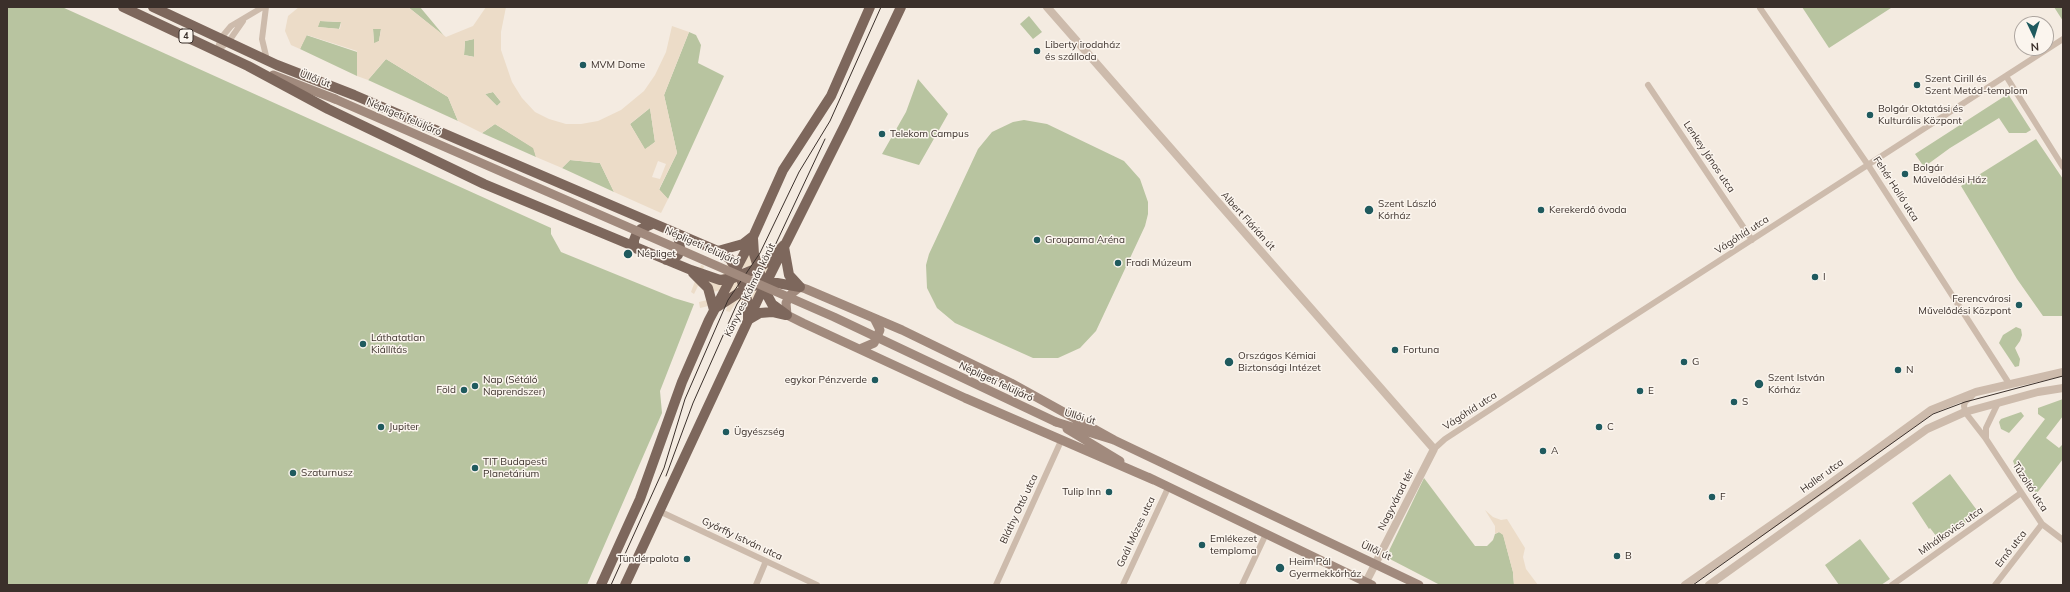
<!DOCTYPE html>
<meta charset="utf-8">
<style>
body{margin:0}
#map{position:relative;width:2070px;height:592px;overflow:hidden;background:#f4ebe1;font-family:Mulish,sans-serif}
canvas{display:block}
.frame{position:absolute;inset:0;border:8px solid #3b302b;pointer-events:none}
.north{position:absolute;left:2014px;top:16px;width:40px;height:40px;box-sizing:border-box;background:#fbf5ee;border:1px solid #aea6a0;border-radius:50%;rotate:176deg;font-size:11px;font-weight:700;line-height:16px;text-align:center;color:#3b302b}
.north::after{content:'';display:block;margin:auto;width:14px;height:18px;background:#1f5a5e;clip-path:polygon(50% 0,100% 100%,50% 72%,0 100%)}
</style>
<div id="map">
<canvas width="2070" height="592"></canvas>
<div class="frame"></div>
<div class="north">N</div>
</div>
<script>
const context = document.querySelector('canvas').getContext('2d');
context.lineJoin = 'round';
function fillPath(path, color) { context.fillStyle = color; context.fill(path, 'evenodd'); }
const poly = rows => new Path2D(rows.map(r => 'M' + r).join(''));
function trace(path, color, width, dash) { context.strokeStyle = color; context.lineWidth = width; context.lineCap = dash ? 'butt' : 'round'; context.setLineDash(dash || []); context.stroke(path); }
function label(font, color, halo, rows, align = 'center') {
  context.font = font + ' Mulish,sans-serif'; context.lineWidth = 3; context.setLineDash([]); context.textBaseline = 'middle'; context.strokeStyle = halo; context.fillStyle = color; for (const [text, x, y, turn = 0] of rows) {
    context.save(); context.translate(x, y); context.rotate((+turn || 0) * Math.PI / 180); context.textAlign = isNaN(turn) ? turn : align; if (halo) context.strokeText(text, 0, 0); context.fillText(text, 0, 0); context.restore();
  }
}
fillPath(poly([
 [7,7,62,7,551,228,551,234,561,252,674,298,694,304,660,391,662,413,587,585,7,585],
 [408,7,420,7,445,37],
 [1802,7,1890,7,1891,8,1829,48],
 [2054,7,2063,7,2063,21],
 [1029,16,1042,32,1033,39,1020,24],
 [320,21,341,22,339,29,317,27],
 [373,29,381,29,379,41,374,44],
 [689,32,696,35,701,45,698,63,724,76,668,199,659,190,677,153,664,95],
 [306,35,357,52,357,76,300,49],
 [474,39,475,57,464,55,465,41],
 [386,59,448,97,458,121,368,80],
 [918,79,948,114,919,165,882,154,906,112],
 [493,92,501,102,497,106,485,94],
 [2008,94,2031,130,2026,133,2009,133,1999,118,1950,148,1924,167,1915,154],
 [650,108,655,142,645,150,630,124],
 [1024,120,1047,124,1124,161,1140,179,1148,202,1148,214,1145,226,1096,331,1080,348,1058,358,1033,358,955,323,937,308,927,288,926,265,929,254,978,149,992,132,1013,122],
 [495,124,534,148,536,157,482,133],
 [2036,139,2063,179,2063,316,2043,316,2017,279,1961,186],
 [570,160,600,163,614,192,562,168],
 [2016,327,2021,329,2022,335,2020,341,2015,348,2020,359,2019,366,2015,367,1999,343,2003,335],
 [2063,399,2063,416,2046,438,2059,448,2063,444,2063,459,2037,493,2021,481,2013,461,2045,419,2038,414,2038,408],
 [2021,412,2024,416,2009,433,2001,429,1999,422,2001,419],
 [1950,474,1979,513,1940,541,1930,528,1929,529,1912,503],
 [1424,478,1475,546,1487,546,1493,540,1495,534,1499,532,1503,534,1513,572,1514,585,1440,585,1386,557],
 [1860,539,1890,579,1881,585,1839,585,1825,565]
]), '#b8c4a0');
fillPath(poly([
 [299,7,408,7,446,37,473,26,486,7,506,7,501,32,501,50,512,82,522,98,535,112,549,119,566,124,581,124,598,121,621,110,644,91,655,75,666,52,672,26,689,32,664,95,677,153,659,189,668,199,661,213,614,192,600,163,570,160,562,168,536,157,533,148,495,124,482,133,458,121,448,97,386,59,368,80,357,76,357,51,307,35,300,49,291,45,285,31,288,16],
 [320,21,341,22,340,29,318,27],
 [381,29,379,41,374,43,373,29],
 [474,39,474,57,464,55,465,41],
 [493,92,501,102,497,106,485,94],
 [650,108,655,142,645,149,630,124],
 [658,161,666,164,660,179,652,177],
 [740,255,756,255,765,260,769,265,772,286,747,304,737,301,730,312,726,311,728,304,725,302,700,308,699,302,728,295,725,290,705,293,706,289,698,286,694,294,691,292,701,265,704,266,703,270,722,276,727,264],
 [745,267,749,267,759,277,737,282,742,269],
 [1485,510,1493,517,1501,520,1507,519,1525,548,1523,557,1526,569,1538,585,1514,585,1513,572,1503,535,1499,532,1495,534,1495,526]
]), '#ecdcc8');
trace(poly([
 [266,7,262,39,267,60],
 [1760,8,1868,165,2010,385],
 [217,51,221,38,231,26,263,7],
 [217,51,229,41,243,21],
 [2006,76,2063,167],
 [1648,85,1752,240],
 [1972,396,1965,402,1964,406,1965,412,1986,439,2042,524,2063,540],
 [1986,439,1986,428,1998,403],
 [1434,449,1445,439,1615,328,2063,39],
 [659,511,817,585],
 [756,585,766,561],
 [996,585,1061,441],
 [1123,585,1168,488],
 [1242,585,1266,534],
 [1892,585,2021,493],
 [1995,585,2042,524]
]), '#cdbbac', 6);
trace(poly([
 [1047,7,1434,449,1366,582],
 [1685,585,1827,486,1931,410,1976,392,2063,372],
 [1709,585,1927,429,1965,412,2038,392,2063,388]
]), '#cdbbac', 8);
trace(poly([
 [273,75,335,99],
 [860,349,874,343,880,330,874,318],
 [1056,422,1114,440,1419,585],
 [1067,429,1120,461],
 [1114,440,1011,383,902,330,806,289,800,287,791,294,786,303,787,315,803,323,965,398,1154,480],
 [1148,477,1372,585]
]), '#a18a7d', 9);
trace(poly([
 [123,7,248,66,328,109,484,184,691,270,720,280,733,278,758,268,770,260,784,245],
 [153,7,277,65,354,95,718,251,730,259,740,275,748,303,748,320],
 [753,238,754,254,766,293,772,304,787,315],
 [784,247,789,275,800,287],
 [637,249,634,246,634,240,636,235,641,229,652,224],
 [718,251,743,244,752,237],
 [666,260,672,260,678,255,680,248,678,234],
 [693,273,708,288,714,310],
 [717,307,745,289,762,283,777,283,800,287],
 [748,320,760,313,772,312,785,315],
 [601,585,640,499,682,382,709,320,753,237,783,170,831,96,870,7],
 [625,585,759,297,845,125,901,7]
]), '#7d675c', 10);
trace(poly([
 [666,476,693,403,737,304,771,254,825,139],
 [611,585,664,468,685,399,728,300,760,253,799,172,830,121,881,7],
 [1693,585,1933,414,1965,402,2063,376]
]), '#3b302b', 1);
trace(poly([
 [335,99,834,317,1056,422]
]), '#a18a7d', 9);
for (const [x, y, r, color] of [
 [1037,51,4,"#1f5a5e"],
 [583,65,4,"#1f5a5e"],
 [1917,85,4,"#1f5a5e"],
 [1870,115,4,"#1f5a5e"],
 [882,134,4,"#1f5a5e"],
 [1905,174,4,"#1f5a5e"],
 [1369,210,5,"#1f5a5e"],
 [1541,210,4,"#1f5a5e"],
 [1037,240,4,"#1f5a5e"],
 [628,254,5,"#1f5a5e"],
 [1118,263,4,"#1f5a5e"],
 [1815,277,4,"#1f5a5e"],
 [2019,305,4,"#1f5a5e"],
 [363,344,4,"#1f5a5e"],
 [1395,350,4,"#1f5a5e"],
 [1229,362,5,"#1f5a5e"],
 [1684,362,4,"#1f5a5e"],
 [1898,370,4,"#1f5a5e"],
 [875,380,4,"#1f5a5e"],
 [1759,384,5,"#1f5a5e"],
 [475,386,4,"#1f5a5e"],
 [464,390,4,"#1f5a5e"],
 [1640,391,4,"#1f5a5e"],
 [1734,402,4,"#1f5a5e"],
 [381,427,4,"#1f5a5e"],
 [1599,427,4,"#1f5a5e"],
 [726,432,4,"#1f5a5e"],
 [1543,451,4,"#1f5a5e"],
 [475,468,4,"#1f5a5e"],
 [293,473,4,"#1f5a5e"],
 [1109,492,4,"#1f5a5e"],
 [1712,497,4,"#1f5a5e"],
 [1202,545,4,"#1f5a5e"],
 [1617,556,4,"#1f5a5e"],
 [687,559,4,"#1f5a5e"],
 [1280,568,5,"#1f5a5e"]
]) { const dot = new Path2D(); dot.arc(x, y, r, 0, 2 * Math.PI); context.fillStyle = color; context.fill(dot); trace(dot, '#fbf5ee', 1.5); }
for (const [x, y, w] of [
 [186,36,14]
]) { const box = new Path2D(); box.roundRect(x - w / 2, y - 7, w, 14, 3); context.fillStyle = '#fbf5ee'; context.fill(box); trace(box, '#3b302b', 1); }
label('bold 9px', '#3b302b', null, [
 ["4",186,36]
]);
label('10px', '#3b302b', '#fbf5ee', [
 ["Liberty irodaház",1045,45],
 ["és szálloda",1045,57],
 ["MVM Dome",591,65],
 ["Szent Cirill és",1925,79],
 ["Szent Metód-templom",1925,91],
 ["Bolgár Oktatási és",1878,109],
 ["Kulturális Központ",1878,121],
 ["Telekom Campus",890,134],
 ["Bolgár",1913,168],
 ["Művelődési Ház",1913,180],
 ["Szent László",1378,204],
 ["Kórház",1378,216],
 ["Kerekerdő óvoda",1549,210],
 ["Groupama Aréna",1045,240],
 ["Népliget",637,254],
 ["Fradi Múzeum",1126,263],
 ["I",1823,277],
 ["Ferencvárosi",2011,299,"right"],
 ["Művelődési Központ",2011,311,"right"],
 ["Láthatatlan",371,338],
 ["Kiállítás",371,350],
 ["Fortuna",1403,350],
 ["Országos Kémiai",1238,356],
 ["Biztonsági Intézet",1238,368],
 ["G",1692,362],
 ["N",1906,370],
 ["Szent István",1768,378],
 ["Kórház",1768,390],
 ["Nap (Sétáló",483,380],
 ["Naprendszer)",483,392],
 ["egykor Pénzverde",867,380,"right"],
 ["Föld",456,390,"right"],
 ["E",1648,391],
 ["S",1742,402],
 ["Jupiter",389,427],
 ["C",1607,427],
 ["Ügyészség",734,432],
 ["A",1551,451],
 ["TIT Budapesti",483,462],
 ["Planetárium",483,474],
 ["Szaturnusz",301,473],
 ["Tulip Inn",1101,492,"right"],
 ["F",1720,497],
 ["Emlékezet",1210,539],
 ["temploma",1210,551],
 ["B",1625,556],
 ["Tündérpalota",679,559,"right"],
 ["Heim Pál",1289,562],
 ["Gyermekkórház",1289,574]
], 'left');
label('10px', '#3b302b', '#fbf5ee', [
 ["Üllői út",315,79,21],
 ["Népligeti felüljáró",404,117,23],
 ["Lenkey János utca",1709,157,56],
 ["Fehér Holló utca",1896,189,57],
 ["Albert Flórián út",1248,221,48],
 ["Vágóhíd utca",1742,235,-33],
 ["Népligeti felüljáró",702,246,24],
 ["Könyves Kálmán körút",750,290,-64],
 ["Népligeti felüljáró",996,382,25],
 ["Vágóhíd utca",1470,411,-33],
 ["Üllői út",1080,417,17],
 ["Haller utca",1822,476,-36],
 ["Tűzoltó utca",2030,487,57],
 ["Nagyvárad tér",1396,500,-63],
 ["Bláthy Ottó utca",1019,509,-65],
 ["Mihálkovics utca",1951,531,-35],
 ["Gaál Mózes utca",1136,532,-65],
 ["Győrffy István utca",742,539,25],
 ["Ernő utca",2011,549,-52],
 ["Üllői út",1376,551,25]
]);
</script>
